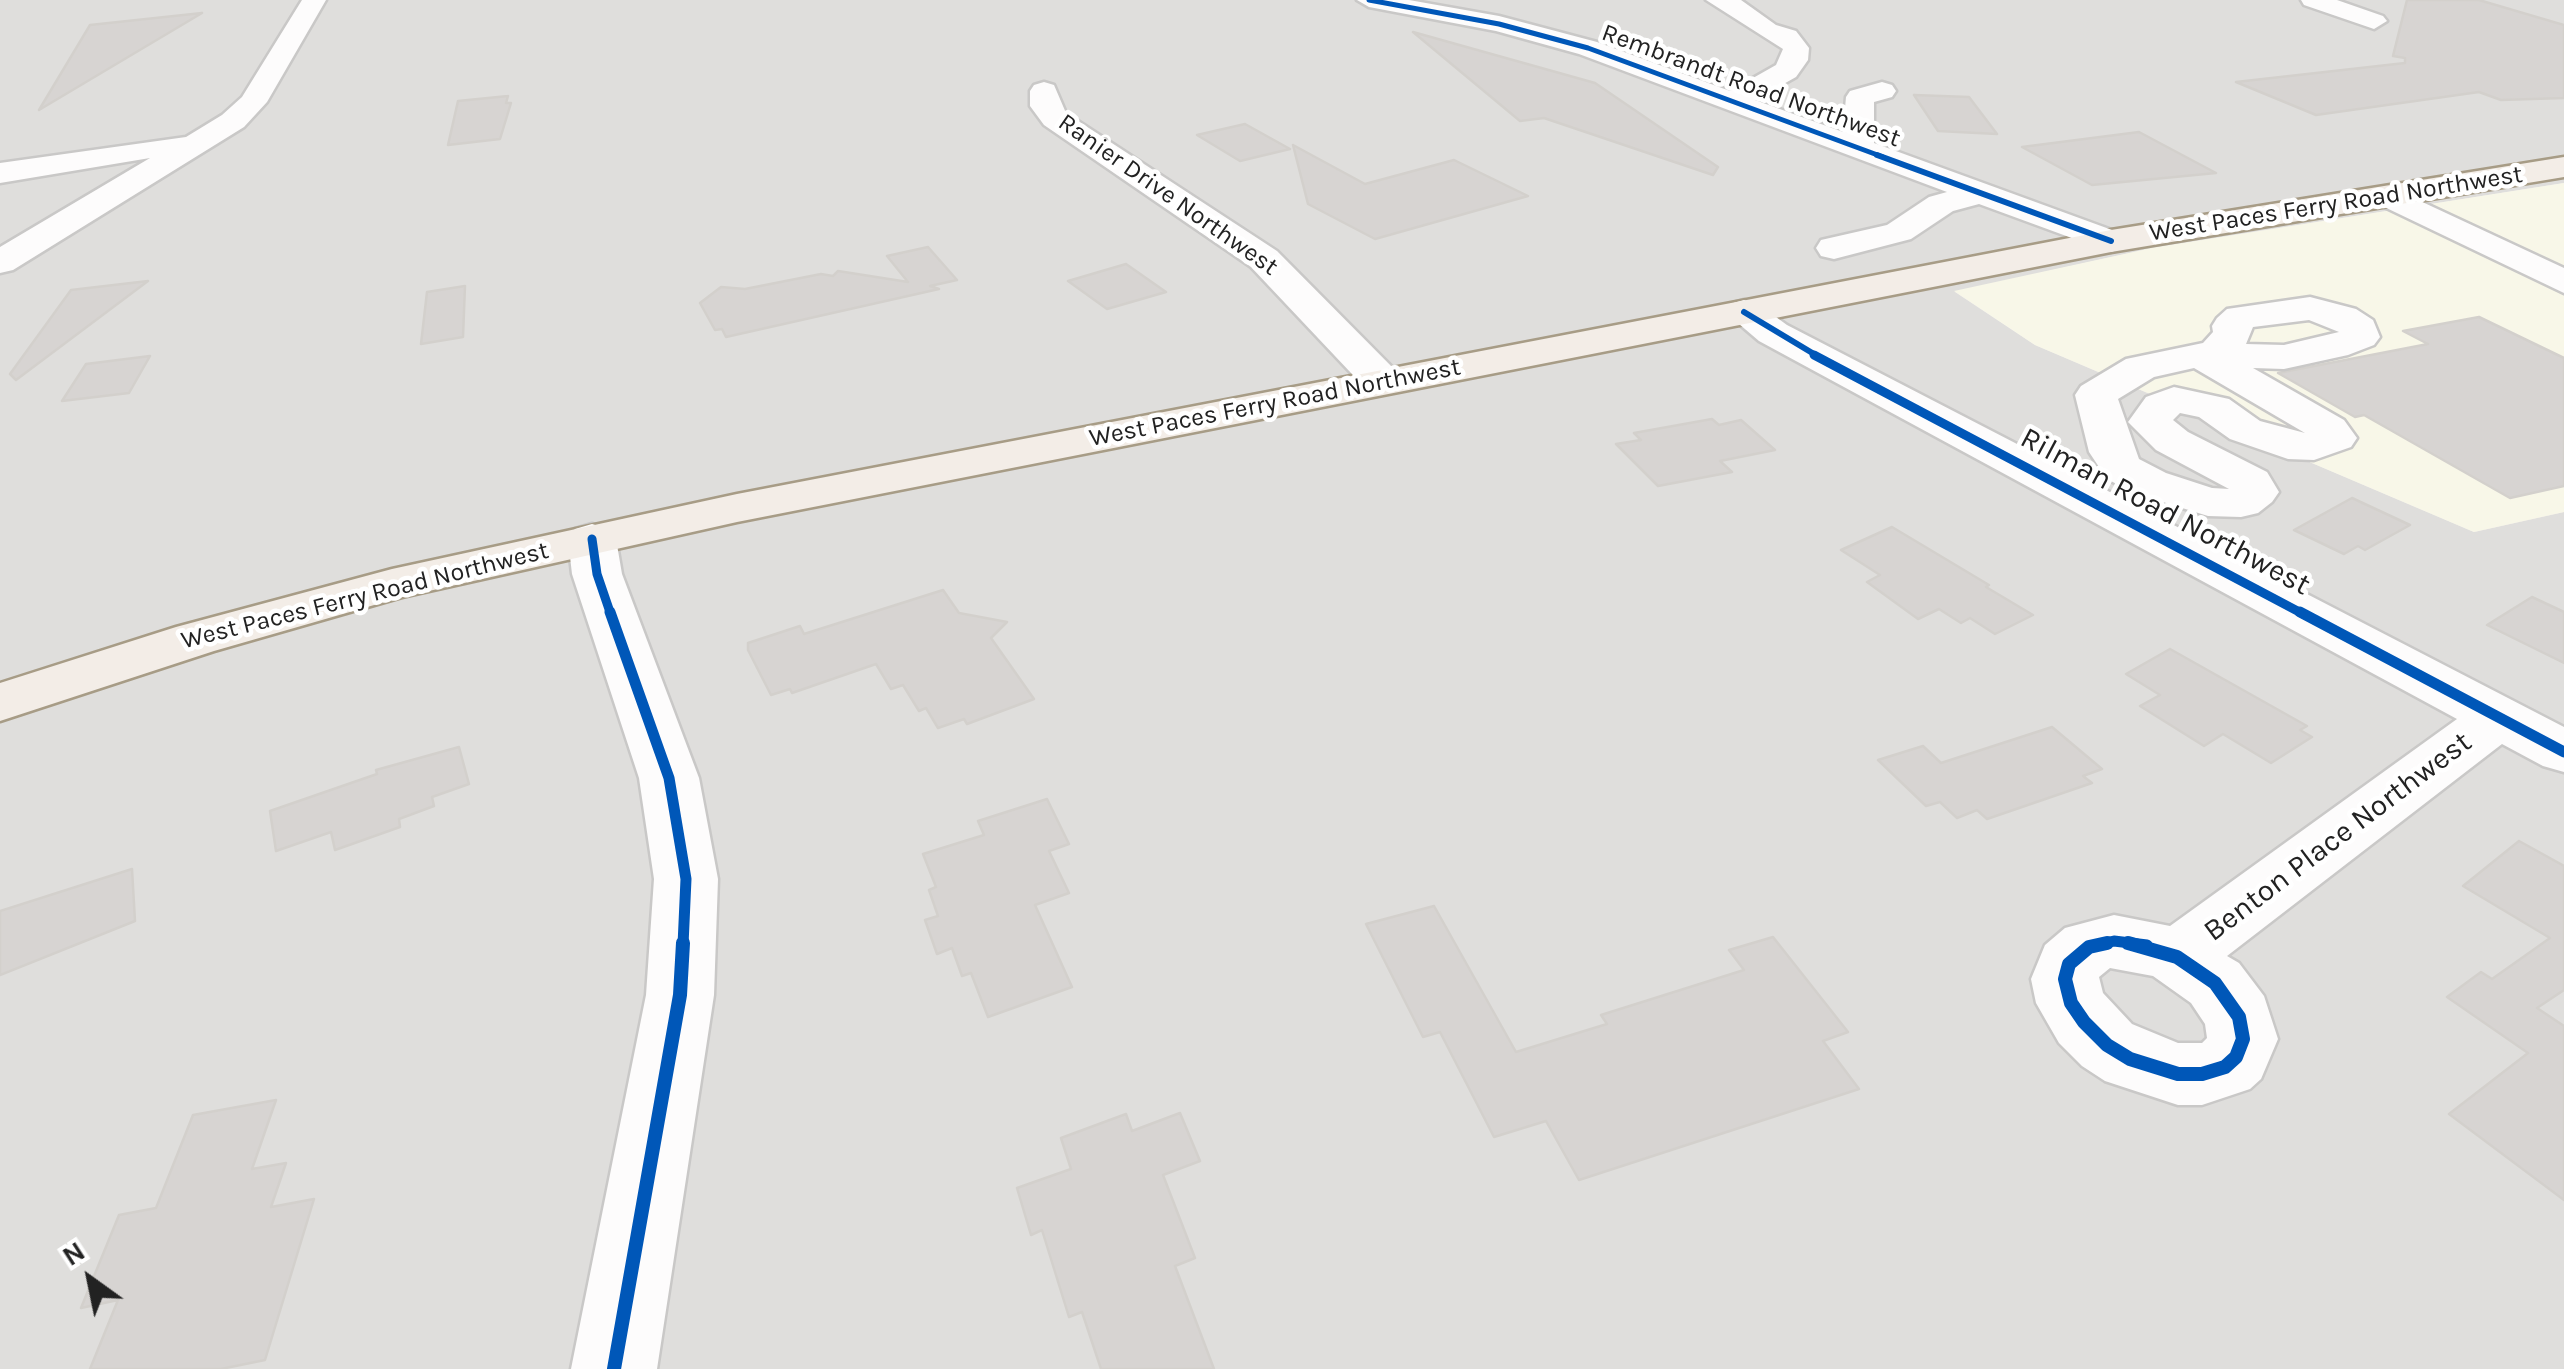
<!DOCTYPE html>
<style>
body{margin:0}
#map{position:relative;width:2564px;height:1369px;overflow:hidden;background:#f0eeeb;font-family:Karla,sans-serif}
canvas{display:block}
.north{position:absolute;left:40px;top:1229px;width:100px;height:100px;-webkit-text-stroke:8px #fff;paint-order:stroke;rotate:327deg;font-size:28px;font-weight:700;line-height:40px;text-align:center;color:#222}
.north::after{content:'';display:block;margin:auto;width:35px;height:45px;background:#222;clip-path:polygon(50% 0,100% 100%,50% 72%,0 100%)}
</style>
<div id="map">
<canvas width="2564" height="1369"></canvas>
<div class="north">N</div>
</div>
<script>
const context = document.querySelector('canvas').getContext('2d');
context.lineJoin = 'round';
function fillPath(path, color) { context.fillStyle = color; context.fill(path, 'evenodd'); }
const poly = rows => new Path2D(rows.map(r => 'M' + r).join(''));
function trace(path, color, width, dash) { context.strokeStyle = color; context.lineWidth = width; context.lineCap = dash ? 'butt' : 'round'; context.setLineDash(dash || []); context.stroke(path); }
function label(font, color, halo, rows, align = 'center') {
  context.font = font + ' Karla,sans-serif'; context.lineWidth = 9; context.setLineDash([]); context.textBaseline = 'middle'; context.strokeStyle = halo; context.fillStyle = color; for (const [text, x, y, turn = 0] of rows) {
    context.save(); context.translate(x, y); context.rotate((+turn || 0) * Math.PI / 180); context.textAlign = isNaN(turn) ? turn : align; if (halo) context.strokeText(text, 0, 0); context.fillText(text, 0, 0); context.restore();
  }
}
fillPath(poly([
 [0,0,2564,0,2564,183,2152,248,1955,292,2035,345,2474,532,2564,512,2564,1369,0,1369]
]), '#dfdedc');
fillPath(poly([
 [2564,183,2564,512,2474,532,2035,345,1954,291,2152,248]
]), '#f8f7e8');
const building = poly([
 [2407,0,2479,0,2564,25,2564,98,2501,100,2479,92,2316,115,2236,82,2405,63,2405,58,2393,56,2407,0],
 [202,13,123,60,39,110,90,25,202,13],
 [1413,32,1595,83,1718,167,1713,175,1544,118,1520,121,1413,32],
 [1914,95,1969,97,1997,134,1938,131,1914,95],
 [508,96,506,103,511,103,500,139,448,145,458,101,508,96],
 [1245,124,1290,149,1240,161,1197,135,1245,124],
 [2139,132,2216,173,2092,185,2022,147,2139,132],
 [1293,145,1365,184,1454,160,1528,196,1375,239,1308,204,1293,145],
 [928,247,957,280,930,286,939,289,726,337,722,329,715,330,700,303,721,287,745,289,821,274,833,276,838,271,908,282,887,256,928,247],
 [1126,264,1166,292,1107,309,1068,281,1126,264],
 [148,281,16,380,10,374,71,290,148,281],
 [465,286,463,337,421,344,427,292,465,286],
 [2479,317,2564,358,2564,486,2510,498,2364,415,2355,417,2278,373,2428,344,2403,331,2479,317],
 [150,356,129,393,62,401,86,364,150,356],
 [1712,419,1719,425,1741,420,1775,450,1720,461,1732,472,1658,486,1616,444,1641,440,1634,433,1712,419],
 [2352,498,2410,525,2365,550,2358,546,2344,554,2294,530,2352,498],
 [1892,527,1989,585,1986,587,2033,615,1995,634,1970,618,1961,623,1939,609,1918,619,1867,582,1880,575,1841,550,1892,527],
 [943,590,959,613,1007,622,991,638,1034,699,967,724,964,719,938,728,926,708,919,711,903,685,891,689,876,664,792,693,790,689,771,695,748,650,748,643,800,626,804,634,943,590],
 [2532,597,2564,612,2564,663,2487,625,2532,597],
 [2170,649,2307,726,2300,730,2312,737,2271,763,2223,734,2204,746,2140,706,2160,695,2126,674,2170,649],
 [2052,727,2102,769,2083,776,2092,783,1987,819,1977,810,1957,818,1940,802,1926,806,1878,760,1923,746,1941,763,2052,727],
 [459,747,469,784,432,797,434,806,399,819,400,827,335,850,331,832,276,851,270,811,377,774,376,770,459,747],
 [1047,799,1069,844,1049,851,1069,893,1035,905,1072,987,988,1017,971,973,962,976,952,948,937,954,925,920,938,916,929,890,936,887,923,854,984,835,978,821,1047,799],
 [2519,841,2564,866,2564,990,2537,1008,2564,1026,2564,1200,2449,1114,2528,1053,2447,997,2481,972,2492,979,2550,938,2463,886,2519,841],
 [132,869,135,921,0,975,0,911,132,869],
 [1434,906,1516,1052,1607,1024,1601,1015,1744,970,1729,950,1773,937,1848,1032,1823,1041,1859,1089,1579,1180,1546,1121,1494,1137,1440,1032,1423,1037,1366,924,1434,906],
 [276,1100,252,1169,286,1163,271,1207,314,1199,265,1360,221,1369,90,1369,118,1300,81,1308,119,1215,156,1208,193,1115,276,1100],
 [1180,1113,1200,1161,1163,1175,1195,1258,1175,1266,1214,1369,1101,1369,1082,1312,1069,1317,1042,1230,1031,1235,1017,1188,1071,1169,1061,1138,1126,1114,1132,1131,1180,1113]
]);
fillPath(building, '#d7d4d2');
trace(building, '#d3d0cc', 2.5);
const minor = poly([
 [302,0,326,0,267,102,244,127,13,270,0,273,0,247,150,158,0,183,0,163,186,137,222,115,242,97,302,0],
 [1357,0,1409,0,1499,16,1597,42,1730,91,1776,65,1783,49,1706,0,1741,0,1776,25,1796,31,1809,48,1808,60,1796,77,1755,100,1843,132,1846,97,1850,91,1882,82,1892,85,1896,91,1892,97,1874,102,1874,143,2123,234,2129,241,2123,248,2111,252,2099,248,1979,204,1953,211,1911,239,1834,259,1821,256,1816,248,1821,240,1887,225,1929,197,1947,192,1579,54,1496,31,1369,7,1357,0],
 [2301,0,2337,0,2383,16,2387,21,2374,29,2304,5,2301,0],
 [1044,82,1054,85,1066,113,1277,251,1398,373,1404,382,1398,391,1383,394,1368,391,1251,267,1044,125,1030,106,1030,91,1034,85,1044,82],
 [2388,186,2564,268,2564,293,2376,203,2371,196,2376,189,2388,186],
 [2310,297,2356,309,2373,320,2380,337,2374,345,2348,355,2284,369,2253,368,2344,420,2357,438,2351,447,2314,460,2288,459,2230,439,2199,417,2180,413,2173,420,2188,432,2267,472,2279,492,2272,502,2258,513,2241,517,2208,516,2134,493,2107,479,2089,452,2075,395,2081,386,2126,359,2203,343,2213,332,2212,326,2217,318,2227,309,2310,297],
 [2309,320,2339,332,2284,345,2246,344,2253,327,2309,320],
 [2194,368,2305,433,2260,421,2229,399,2174,387,2146,397,2128,422,2156,450,2229,489,2212,488,2166,473,2139,459,2118,399,2154,377,2194,368],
 [1744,300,1758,304,1787,325,2564,727,2564,772,2543,766,2502,744,2227,956,2239,963,2264,996,2278,1039,2261,1079,2250,1089,2202,1105,2178,1105,2105,1081,2082,1066,2059,1043,2036,1003,2031,979,2045,945,2065,928,2114,915,2170,926,2457,719,1759,341,1725,312,1730,304,1744,300],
 [2110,968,2153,976,2191,1003,2205,1024,2207,1038,2202,1043,2178,1043,2132,1024,2103,993,2099,977,2110,968],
 [592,524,609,529,616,539,622,574,699,778,718,879,714,995,657,1369,571,1369,646,995,654,879,639,778,572,574,568,539,575,529,592,524]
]);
const major = poly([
 [2564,157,2564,177,2111,252,737,522,402,597,214,651,0,721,0,683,176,627,392,569,737,494,2111,230,2564,157]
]);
trace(minor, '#c9c8c7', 5);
trace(major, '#a79c86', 5);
fillPath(minor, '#fdfcfc');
fillPath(major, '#f3ede7');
trace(poly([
 [1369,0,1499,24,1588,48,1883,157]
]), '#0057b8', 5);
trace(poly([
 [1877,155,2111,241],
 [1744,312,1819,357]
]), '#0057b8', 6);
trace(poly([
 [1814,355,2305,615],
 [592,539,597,574,611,615]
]), '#0057b8', 9);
trace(poly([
 [610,612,669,778,686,879,683,945],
 [2300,612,2564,752],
 [2096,945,2114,941,2147,945]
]), '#0057b8', 11);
trace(poly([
 [2107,943,2089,947,2069,964,2065,979,2071,1003,2084,1022,2107,1045,2130,1059,2178,1074,2202,1074,2225,1067,2236,1057,2243,1039,2239,1017,2215,983,2177,957,2128,943],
 [614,1369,680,995,683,943]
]), '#0057b8', 14);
label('25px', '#222', '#fff', [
 ["Rembrandt Road Northwest",1751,86,20],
 ["Ranier Drive Northwest",1168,195,35],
 ["West Paces Ferry Road Northwest",2336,204,-9],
 ["West Paces Ferry Road Northwest",1275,403,-11],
 ["West Paces Ferry Road Northwest",365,596,-14]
]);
label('30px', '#222', '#fff', [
 ["Rilman Road Northwest",2165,512,28],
 ["Benton Place Northwest",2338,837,-37]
]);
</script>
